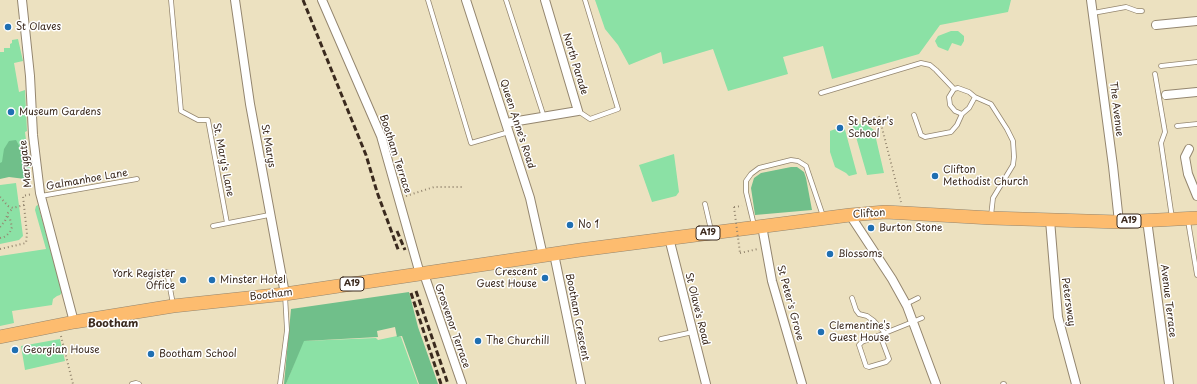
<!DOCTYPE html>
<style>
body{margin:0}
canvas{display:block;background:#ece1c0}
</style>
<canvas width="1197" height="384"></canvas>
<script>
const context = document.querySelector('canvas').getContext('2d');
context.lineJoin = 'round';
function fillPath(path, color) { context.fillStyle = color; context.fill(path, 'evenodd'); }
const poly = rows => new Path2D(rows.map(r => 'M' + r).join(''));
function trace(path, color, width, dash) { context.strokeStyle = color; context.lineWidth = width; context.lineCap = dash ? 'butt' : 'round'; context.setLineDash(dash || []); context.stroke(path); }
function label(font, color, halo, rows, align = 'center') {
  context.font = font + ' "Playpen Sans",sans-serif'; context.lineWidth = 3; context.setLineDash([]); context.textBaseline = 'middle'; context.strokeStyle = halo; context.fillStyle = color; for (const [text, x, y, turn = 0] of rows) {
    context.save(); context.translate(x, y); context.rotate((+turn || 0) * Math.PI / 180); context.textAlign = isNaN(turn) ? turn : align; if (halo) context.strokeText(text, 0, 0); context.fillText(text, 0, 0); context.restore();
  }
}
fillPath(poly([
 [595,0,1011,0,1008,12,940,25,919,54,832,79,823,46,783,57,788,74,728,91,713,49,663,64,661,52,629,65,618,45,605,29],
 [951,31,958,31,964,36,964,41,961,46,952,43,948,51,938,47,935,41,938,36],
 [18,39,23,61,14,63,19,92,25,90,27,131,25,132,30,170,0,175,0,52,4,52,4,48,10,48,10,44,12,43,12,40],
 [852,123,867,125,874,130,884,173,867,175],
 [844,126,857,174,849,176,846,173,835,167,830,152,830,131],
 [674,154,679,192,676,196,652,202,639,165],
 [16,183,23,236,19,240,0,244,0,185],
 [38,205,62,292,60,295,57,296,53,299,52,305,12,311,14,323,0,326,0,256,46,249,35,210,36,206],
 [397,336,401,337,418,384,286,384,303,341,376,338,378,340],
 [60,339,65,361,25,370,21,346]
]), '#8be1a5');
fillPath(poly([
 [16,140,23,153,29,174,25,179,9,177,0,179,0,163,2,162,4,149,9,141],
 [791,167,797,167,804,172,806,178,812,210,755,215,751,188,754,178,761,173],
 [409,292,418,327,438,384,419,384,402,336,397,337,395,327,377,331,378,337,304,341,286,384,284,384,291,309]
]), '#70bf8a');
const service = poly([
 [171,0,181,111,198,120,208,120,227,223],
 [428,0,471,143,509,132],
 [506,0,544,117],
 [1093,13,1126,7,1137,11,1142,11],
 [1161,66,1197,62],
 [1155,74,1165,132,1161,143,1172,218],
 [954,89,949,97,950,105,955,111,962,114,969,108,975,97],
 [821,93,921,63,930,65,936,70,954,89,958,88,969,92,975,97,991,104,1007,129,1013,141,1014,157,1013,165,993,198,991,216],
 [578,111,590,119,618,109,585,0],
 [914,115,921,135,925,137,951,132,957,125,962,114],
 [1177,126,1197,124],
 [41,196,137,179],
 [705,204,711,230],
 [1188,221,1197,275],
 [754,225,746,192,746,181,751,174,759,168,791,160,798,161,806,166,823,216],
 [213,226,269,215],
 [167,272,173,304],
 [852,298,856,310,859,314,867,316,874,321,885,333],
 [906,304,918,298],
 [880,335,889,359,886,362,869,367,866,366,859,345,862,342,880,335,905,325,922,318],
 [661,339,693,332],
 [132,384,136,383,139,384],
 [280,384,287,330,285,295],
 [1003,384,1004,384]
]);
const minor = poly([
 [22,0,30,76,33,135,40,193,74,322],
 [235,0,250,104,285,294],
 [322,0,381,136,420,274],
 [466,0,530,198,543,256],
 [1091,0,1113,166,1119,222],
 [1156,25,1197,21],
 [1166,95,1197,92],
 [506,123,578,111,545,0],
 [1189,149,1185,157,1188,174,1197,196],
 [850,215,892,279,907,306,936,384],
 [1050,220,1058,317,1076,384],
 [1147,220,1169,384],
 [762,226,772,281,802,384],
 [669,238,706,384],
 [554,254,581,384],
 [424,274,462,384]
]);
const primary = poly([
 [0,337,74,322,173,306,285,294,580,250,850,215,885,212,904,213,991,218,1119,222,1197,218]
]);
trace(service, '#94866f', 5.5);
trace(minor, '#94866f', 10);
trace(primary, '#94866f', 14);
trace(poly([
 [879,116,901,202],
 [406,196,434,187,462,187],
 [0,197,8,206,13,208,24,205],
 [734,207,742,206],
 [0,227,5,221,8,213,13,208],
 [0,238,4,237,7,235,10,232,12,227,10,219,7,216],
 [0,249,26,243,27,234,23,196,32,194],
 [740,253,758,249],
 [61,336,73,384]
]), '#94866f', 2, [1, 3]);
trace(service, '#fff', 4);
trace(minor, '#fff', 8);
trace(primary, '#fdbc6f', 13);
trace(poly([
 [303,0,366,155,377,192,399,252],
 [397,231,405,250],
 [416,291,448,384],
 [411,293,441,384]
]), '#3b2a1e', 3, [6, 3]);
trace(poly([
 [734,207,740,253]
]), '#94866f', 2, [1, 3]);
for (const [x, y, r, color] of [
 [8,27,4,"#1f6fb2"],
 [11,112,4,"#1f6fb2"],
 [840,128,4,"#1f6fb2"],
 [935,176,4,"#1f6fb2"],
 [570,225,4,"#1f6fb2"],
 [871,228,4,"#1f6fb2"],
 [830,254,4,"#1f6fb2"],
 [545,278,4,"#1f6fb2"],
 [183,280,4,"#1f6fb2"],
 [212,280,4,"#1f6fb2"],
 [821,332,4,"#1f6fb2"],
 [478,341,4,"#1f6fb2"],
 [15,350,4,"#1f6fb2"],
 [151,354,4,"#1f6fb2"]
]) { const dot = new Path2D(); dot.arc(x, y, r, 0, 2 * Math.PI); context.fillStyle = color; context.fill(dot); trace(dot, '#fff', 1.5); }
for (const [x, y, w] of [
 [1129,221,24],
 [708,233,24],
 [352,284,24]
]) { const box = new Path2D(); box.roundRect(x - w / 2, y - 7, w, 14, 3); context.fillStyle = '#fff'; context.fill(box); trace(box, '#3b2a1e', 1); }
label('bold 9px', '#3b2a1e', null, [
 ["A19",1129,221],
 ["A19",708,233],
 ["A19",352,284]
]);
label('10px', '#3b2a1e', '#fff', [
 ["St Olaves",16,27],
 ["Museum Gardens",19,112],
 ["St Peter's",848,122],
 ["School",848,134],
 ["Clifton",943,170],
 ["Methodist Church",943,182],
 ["No 1",578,225],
 ["Burton Stone",879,228],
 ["Blossoms",838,254],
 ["Crescent",537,272,"right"],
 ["Guest House",537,284,"right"],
 ["York Register",175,274,"right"],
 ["Office",175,286,"right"],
 ["Minster Hotel",220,280],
 ["Clementine's",829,326],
 ["Guest House",829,338],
 ["The Churchill",486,341],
 ["Georgian House",23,350],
 ["Bootham School",159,354]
], 'left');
label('10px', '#3b2a1e', '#fff', [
 ["North Parade",575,64,73],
 ["The Avenue",1116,109,83],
 ["Queen Anne's Road",517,124,72],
 ["St Marys",268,146,80],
 ["Bootham Terrace",395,154,72],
 ["St. Mary's Lane",223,160,79],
 ["Marygate",26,164,-96],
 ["Galmanhoe Lane",87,180,-10],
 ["Clifton",869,214,-4],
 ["Bootham",271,295,-7],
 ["Avenue Terrace",1168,301,83],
 ["Petersway",1068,302,82],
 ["St Peter's Grove",790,303,75],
 ["St Olave's Road",697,309,76],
 ["Bootham Crescent",577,317,79],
 ["Grosvenor Terrace",452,326,71]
]);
label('bold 11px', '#3b2a1e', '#fff', [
 ["Bootham",113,324]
]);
</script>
